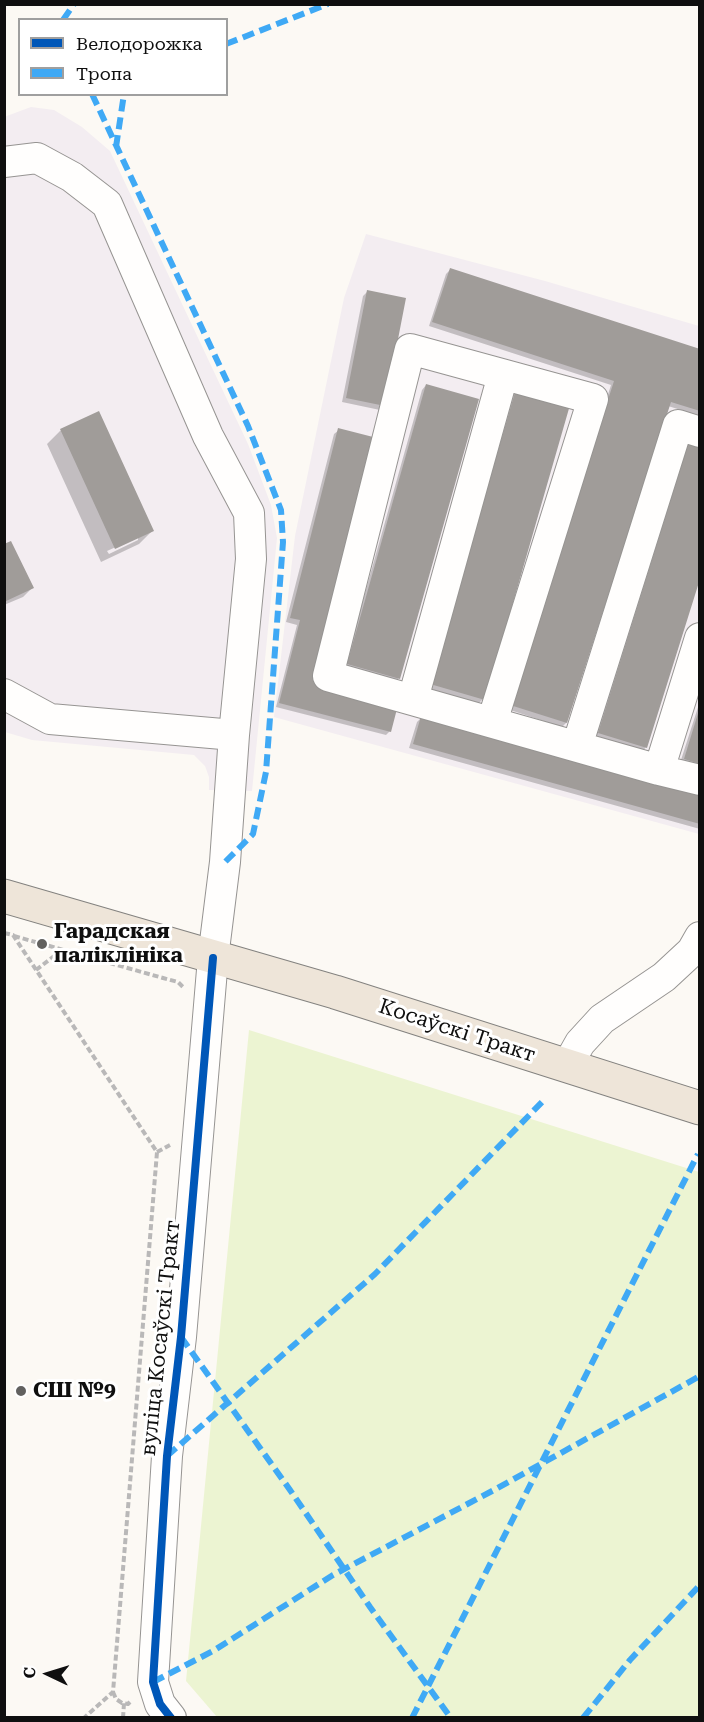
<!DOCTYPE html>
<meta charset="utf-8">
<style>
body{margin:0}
#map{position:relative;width:704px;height:1722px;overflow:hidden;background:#fcf9f4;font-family:"Roboto Serif",serif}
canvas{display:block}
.frame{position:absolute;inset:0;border:6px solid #0f0f0f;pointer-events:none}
.legend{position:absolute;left:18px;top:18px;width:210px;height:78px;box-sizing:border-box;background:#fff;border:2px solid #9f9f9f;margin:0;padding:8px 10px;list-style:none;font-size:18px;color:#0f0f0f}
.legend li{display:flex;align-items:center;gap:12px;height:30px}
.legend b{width:30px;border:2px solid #9f9f9f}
.north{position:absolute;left:18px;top:1644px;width:60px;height:60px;-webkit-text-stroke:4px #fff;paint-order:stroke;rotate:274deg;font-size:16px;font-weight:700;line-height:24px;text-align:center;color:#0f0f0f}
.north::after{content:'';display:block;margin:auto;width:21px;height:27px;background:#0f0f0f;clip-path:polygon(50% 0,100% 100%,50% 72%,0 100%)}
</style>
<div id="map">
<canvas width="704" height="1722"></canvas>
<div class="frame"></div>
<ul class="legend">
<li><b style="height:8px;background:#0057b8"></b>Велодорожка</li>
<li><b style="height:8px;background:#3fa9f5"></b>Тропа</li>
</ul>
<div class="north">С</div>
</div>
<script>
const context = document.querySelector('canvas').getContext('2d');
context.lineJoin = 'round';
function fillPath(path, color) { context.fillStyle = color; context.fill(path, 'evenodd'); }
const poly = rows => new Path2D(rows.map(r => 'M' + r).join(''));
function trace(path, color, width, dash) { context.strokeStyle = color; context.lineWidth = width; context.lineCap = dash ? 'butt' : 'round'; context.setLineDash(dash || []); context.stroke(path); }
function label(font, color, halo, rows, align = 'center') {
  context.font = font + ' "Roboto Serif",serif'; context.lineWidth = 6; context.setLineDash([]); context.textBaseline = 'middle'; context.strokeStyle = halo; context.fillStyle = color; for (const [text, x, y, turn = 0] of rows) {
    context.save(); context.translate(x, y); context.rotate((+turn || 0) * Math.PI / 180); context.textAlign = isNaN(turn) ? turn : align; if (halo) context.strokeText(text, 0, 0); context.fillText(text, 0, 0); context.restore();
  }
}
fillPath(poly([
 [31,107,54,110,82,127,110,151,248,444,271,505,277,538,252,791,209,790,209,777,205,766,194,755,32,740,5,732,4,117],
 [366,234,545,281,699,326,699,834,274,717,295,536,344,298]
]), '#f3edf1');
fillPath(poly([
 [249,1030,699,1172,699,1717,217,1717,186,1681]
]), '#ecf4d2');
fillPath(poly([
 [450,270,700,350,700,416,668,406,566,723,562,727,507,709,611,385,429,326,446,274],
 [368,291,405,299,380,410,342,402,363,296],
 [426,385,399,678,394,682,344,668,422,390],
 [516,391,483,699,479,703,427,688,512,396],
 [98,413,152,531,139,544,101,562,47,444,60,431],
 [138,537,138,540,109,554,107,551],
 [339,430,312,684,390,731,386,735,276,707,297,625,286,622,334,434],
 [688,446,646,747,642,752,595,737,684,450],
 [4,546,32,588,23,597,4,605],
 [700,701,700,769,680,763],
 [421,718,700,796,700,829,409,748,417,722]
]), '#0003');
fillPath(poly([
 [450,268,700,349,700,411,671,402,567,723,510,705,614,381,432,322],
 [367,290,406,298,385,406,346,398],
 [426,384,479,399,400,679,347,664],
 [516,389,570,405,485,700,430,684],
 [99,411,154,531,115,549,60,429],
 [338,428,377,438,314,683,398,705,391,732,279,703,300,620,290,618],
 [688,444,700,448,700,579,647,748,598,733],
 [11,541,34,588,4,602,4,544],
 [699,710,700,710,700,764,684,759],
 [421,716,700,794,700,824,413,744]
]), '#a09c99');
const minor = poly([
 [4,162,37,158,72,177,107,204,208,436,249,513,251,559,234,735,225,862,213,958,181,1337,167,1456,153,1682,160,1704,171,1718],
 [4,694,50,719,234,735],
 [413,699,503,375],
 [492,722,593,399,410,349,328,676,659,770,700,780],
 [577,746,678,425,700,432],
 [659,770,700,638],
 [567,1066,580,1043,602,1019,664,977,692,951,700,937]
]);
const major = poly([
 [4,896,335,992,700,1108]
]);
trace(minor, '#969492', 32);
trace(major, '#83827f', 35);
trace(poly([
 [4,933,13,935,157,1152,113,1692,84,1718],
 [14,936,163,978,178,982,184,988],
 [36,970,62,950],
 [157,1152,170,1145],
 [113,1692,116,1699,122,1703,128,1704,130,1702],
 [123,1718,124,1703]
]), '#b9b8b8', 4, [6, 3]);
trace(minor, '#fffefd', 30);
trace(major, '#eee5d9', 33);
trace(poly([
 [63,20,74,4],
 [226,44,328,4],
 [92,94,248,426,281,510,283,542,266,772,253,834,225,862],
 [116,147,124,94],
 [181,1337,290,1490,370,1607,451,1718],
 [167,1456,375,1274,543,1101],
 [153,1682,213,1651,333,1575,494,1490,700,1376],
 [412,1718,698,1154],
 [583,1718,630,1660,700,1585]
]), '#3fa9f5', 6, [12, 6]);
trace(poly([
 [171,1718,160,1704,153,1682,167,1456,181,1337,213,958]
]), '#0057b8', 8);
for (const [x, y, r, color] of [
 [42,944,6,"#62615f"],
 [21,1391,6,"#62615f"]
]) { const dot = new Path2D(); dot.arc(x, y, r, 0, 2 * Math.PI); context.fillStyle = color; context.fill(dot); trace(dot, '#fff', 2); }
label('bold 21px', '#0f0f0f', '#fff', [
 ["Гарадская",54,932],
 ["паліклініка",54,956],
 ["СШ №9",33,1391]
], 'left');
label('21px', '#0f0f0f', '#fff', [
 ["Косаўскі Тракт",457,1031,18],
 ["вуліца Косаўскі Тракт",161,1338,-84]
]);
</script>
